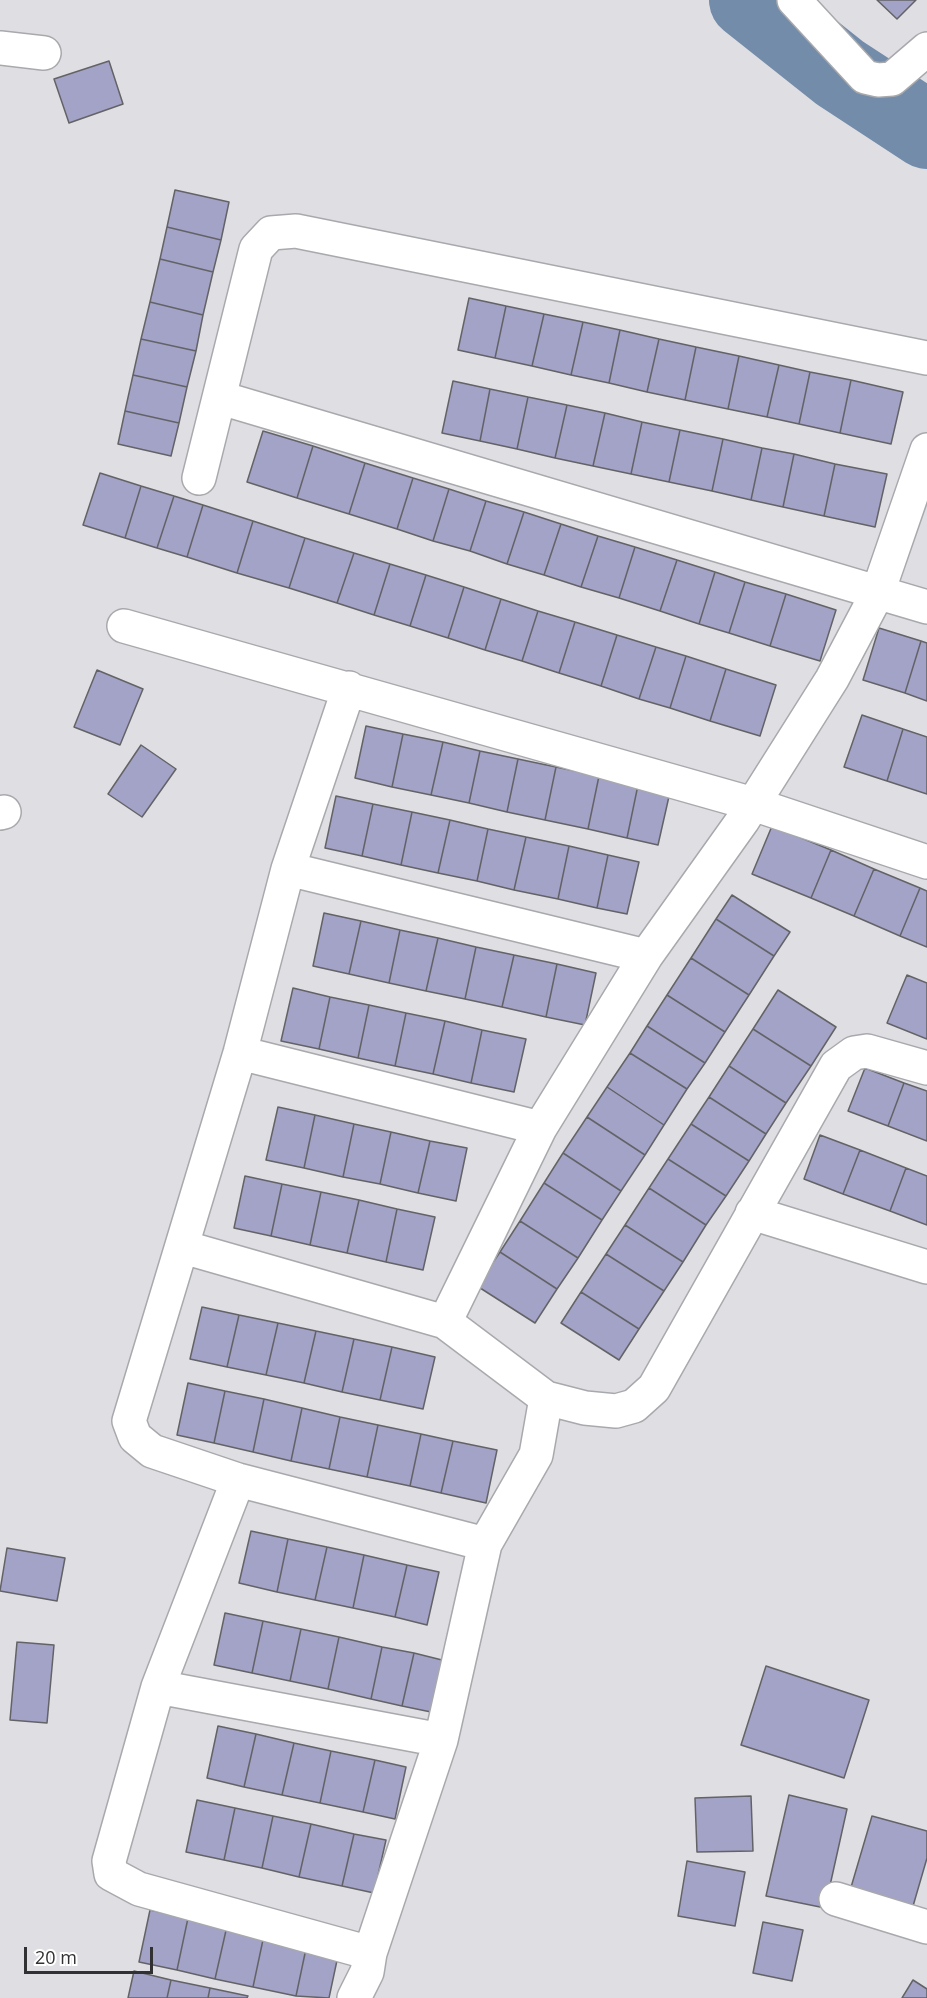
<!DOCTYPE html>
<style>
body{margin:0}
#map{position:relative;width:927px;height:1998px;overflow:hidden;background:#dfdfe3;font-family:"Open Sans",sans-serif}
canvas{display:block}
.scale{position:absolute;left:24px;top:1947px;width:129px;height:27px;box-sizing:border-box;border:3px solid #313133;border-top:0;padding-left:8px;font-size:18px;line-height:21px;white-space:nowrap;color:#313133;-webkit-text-stroke:4px #fff;paint-order:stroke}
</style>
<div id="map">
<canvas width="927" height="1998"></canvas>
<div class="scale">20 m</div>
</div>
<script>
const context = document.querySelector('canvas').getContext('2d');
context.lineJoin = 'round';
const poly = rows => new Path2D(rows.map(r => 'M' + r).join(''));
function trace(path, color, width, dash) { context.strokeStyle = color; context.lineWidth = width; context.lineCap = dash ? 'butt' : 'round'; context.setLineDash(dash || []); context.stroke(path); }
function fillPath(path, color) { context.fillStyle = color; context.fill(path, 'evenodd'); }
trace(poly([
 [748,0,840,73,927,130]
]), '#728caa', 78);
const building = poly([
 [877,0,916,0,897,19,877,0],
 [109,61,123,104,69,123,54,79,109,61],
 [175,190,229,202,221,240,167,227,175,190],
 [167,227,221,240,213,272,160,259,167,227],
 [160,259,213,272,203,315,150,302,160,259],
 [469,298,506,306,495,358,458,350,469,298],
 [150,302,203,315,196,351,141,339,150,302],
 [506,306,544,314,532,366,495,358,506,306],
 [544,314,583,322,571,375,532,366,544,314],
 [583,322,620,330,609,383,571,375,583,322],
 [620,330,659,339,647,392,609,383,620,330],
 [141,339,196,351,187,387,133,375,141,339],
 [659,339,696,347,685,400,647,392,659,339],
 [696,347,739,356,728,409,685,400,696,347],
 [739,356,779,365,767,417,728,409,739,356],
 [779,365,810,372,799,424,767,417,779,365],
 [810,372,851,380,840,433,799,424,810,372],
 [133,375,187,387,179,423,125,411,133,375],
 [851,380,903,392,891,444,840,433,851,380],
 [453,381,490,389,480,441,442,433,453,381],
 [490,389,528,397,517,449,480,441,490,389],
 [528,397,567,405,555,458,517,449,528,397],
 [567,405,605,413,593,466,555,458,567,405],
 [125,411,179,423,171,456,118,444,125,411],
 [605,413,642,422,631,474,593,466,605,413],
 [642,422,680,430,669,482,631,474,642,422],
 [680,430,723,439,712,491,669,482,680,430],
 [263,431,313,446,297,498,247,482,263,431],
 [723,439,762,448,751,500,712,491,723,439],
 [313,446,365,463,349,514,297,498,313,446],
 [762,448,794,454,783,507,751,500,762,448],
 [794,454,835,464,824,516,783,507,794,454],
 [365,463,413,478,397,529,349,514,365,463],
 [835,464,887,474,875,527,824,516,835,464],
 [100,473,141,486,125,538,83,525,100,473],
 [413,478,449,489,433,541,397,529,413,478],
 [141,486,174,496,157,548,125,538,141,486],
 [449,489,486,501,470,551,433,541,449,489],
 [174,496,203,505,187,557,157,548,174,496],
 [486,501,524,512,507,564,470,551,486,501],
 [203,505,253,521,237,573,187,557,203,505],
 [524,512,561,524,544,575,507,564,524,512],
 [253,521,305,538,289,588,237,573,253,521],
 [561,524,598,536,581,587,544,575,561,524],
 [598,536,635,547,619,598,581,587,598,536],
 [305,538,354,553,337,603,289,588,305,538],
 [635,547,677,560,660,611,619,598,635,547],
 [354,553,390,564,374,615,337,603,354,553],
 [677,560,715,572,699,624,660,611,677,560],
 [390,564,426,575,410,626,374,615,390,564],
 [715,572,745,582,729,633,699,624,715,572],
 [426,575,464,587,448,638,410,626,426,575],
 [745,582,786,594,770,646,729,633,745,582],
 [464,587,501,599,485,650,448,638,464,587],
 [786,594,836,610,820,661,770,646,786,594],
 [501,599,538,611,522,661,485,650,501,599],
 [538,611,575,622,559,673,522,661,538,611],
 [575,622,617,635,601,686,559,673,575,622],
 [879,628,921,641,905,693,863,680,879,628],
 [617,635,656,647,639,699,601,686,617,635],
 [921,641,927,643,927,701,905,693,921,641],
 [656,647,686,656,670,708,639,699,656,647],
 [686,656,726,669,710,721,670,708,686,656],
 [726,669,776,685,760,736,710,721,726,669],
 [97,670,143,689,120,745,74,727,97,670],
 [862,715,903,729,887,781,844,767,862,715],
 [366,726,403,734,392,787,355,778,366,726],
 [903,729,927,737,927,794,887,781,903,729],
 [403,734,443,742,431,795,392,787,403,734],
 [443,742,480,751,469,803,431,795,443,742],
 [141,745,176,769,142,817,108,794,141,745],
 [480,751,518,759,507,812,469,803,480,751],
 [518,759,556,767,545,820,507,812,518,759],
 [556,767,599,776,588,829,545,820,556,767],
 [599,776,638,785,627,838,588,829,599,776],
 [638,785,670,792,658,845,627,838,638,785],
 [336,796,373,804,362,856,325,848,336,796],
 [373,804,412,812,401,865,362,856,373,804],
 [412,812,450,820,438,873,401,865,412,812],
 [450,820,488,829,477,881,438,873,450,820],
 [772,826,831,850,811,898,752,874,772,826],
 [488,829,526,837,514,890,477,881,488,829],
 [526,837,569,846,558,899,514,890,526,837],
 [569,846,608,855,597,908,558,899,569,846],
 [831,850,874,869,854,916,811,898,831,850],
 [608,855,639,862,627,914,597,908,608,855],
 [874,869,920,888,900,936,854,916,874,869],
 [920,888,927,891,927,947,900,936,920,888],
 [732,895,790,932,774,956,716,919,732,895],
 [324,913,361,921,349,974,313,966,324,913],
 [716,919,774,956,749,995,691,958,716,919],
 [361,921,400,930,389,983,349,974,361,921],
 [400,930,438,938,426,991,389,983,400,930],
 [438,938,476,947,465,999,426,991,438,938],
 [476,947,514,955,502,1007,465,999,476,947],
 [514,955,557,964,546,1017,502,1007,514,955],
 [691,958,749,995,725,1032,667,995,691,958],
 [557,964,596,973,585,1025,546,1017,557,964],
 [907,975,927,983,927,1039,887,1023,907,975],
 [293,988,330,997,319,1049,281,1041,293,988],
 [778,990,836,1027,811,1066,753,1029,778,990],
 [667,995,725,1032,705,1063,647,1026,667,995],
 [330,997,369,1005,358,1058,319,1049,330,997],
 [369,1005,406,1013,395,1066,358,1058,369,1005],
 [406,1013,445,1021,433,1074,395,1066,406,1013],
 [445,1021,482,1030,471,1083,433,1074,445,1021],
 [647,1026,705,1063,687,1089,630,1053,647,1026],
 [753,1029,811,1066,786,1103,729,1066,753,1029],
 [482,1030,526,1039,514,1092,471,1083,482,1030],
 [630,1053,687,1089,664,1125,607,1087,630,1053],
 [729,1066,786,1103,766,1134,709,1097,729,1066],
 [865,1068,904,1083,888,1126,848,1111,865,1068],
 [904,1083,927,1091,927,1141,888,1126,904,1083],
 [607,1087,664,1125,645,1155,587,1117,607,1087],
 [709,1097,766,1134,749,1161,691,1124,709,1097],
 [278,1107,315,1115,304,1168,266,1160,278,1107],
 [315,1115,354,1124,343,1177,304,1168,315,1115],
 [587,1117,645,1155,621,1191,563,1153,587,1117],
 [354,1124,391,1132,380,1184,343,1177,354,1124],
 [691,1124,749,1161,726,1196,668,1159,691,1124],
 [391,1132,430,1141,418,1193,380,1184,391,1132],
 [820,1135,860,1150,843,1194,804,1179,820,1135],
 [430,1141,467,1148,456,1201,418,1193,430,1141],
 [860,1150,906,1168,890,1211,843,1194,860,1150],
 [563,1153,621,1191,602,1220,544,1183,563,1153],
 [668,1159,726,1196,706,1225,649,1188,668,1159],
 [906,1168,927,1176,927,1225,890,1211,906,1168],
 [245,1176,282,1184,271,1236,234,1228,245,1176],
 [544,1183,602,1220,578,1258,520,1221,544,1183],
 [282,1184,321,1192,310,1245,271,1236,282,1184],
 [649,1188,706,1225,683,1262,625,1225,649,1188],
 [321,1192,359,1200,347,1253,310,1245,321,1192],
 [359,1200,397,1209,386,1262,347,1253,359,1200],
 [397,1209,435,1217,423,1270,386,1262,397,1209],
 [520,1221,578,1258,557,1289,500,1252,520,1221],
 [625,1225,683,1262,664,1291,606,1254,625,1225],
 [500,1252,557,1289,535,1323,477,1286,500,1252],
 [606,1254,664,1291,639,1329,581,1292,606,1254],
 [581,1292,639,1329,619,1360,561,1323,581,1292],
 [202,1307,239,1315,227,1367,190,1359,202,1307],
 [239,1315,278,1323,266,1375,227,1367,239,1315],
 [278,1323,316,1331,304,1383,266,1375,278,1323],
 [316,1331,354,1339,342,1392,304,1383,316,1331],
 [354,1339,392,1347,380,1400,342,1392,354,1339],
 [392,1347,435,1357,423,1409,380,1400,392,1347],
 [188,1383,225,1391,214,1443,177,1435,188,1383],
 [225,1391,264,1399,253,1452,214,1443,225,1391],
 [264,1399,302,1408,291,1461,253,1452,264,1399],
 [302,1408,340,1417,329,1469,291,1461,302,1408],
 [340,1417,378,1425,367,1477,329,1469,340,1417],
 [378,1425,421,1434,410,1486,367,1477,378,1425],
 [421,1434,453,1441,441,1493,410,1486,421,1434],
 [453,1441,497,1450,486,1503,441,1493,453,1441],
 [251,1531,288,1539,277,1592,239,1583,251,1531],
 [288,1539,327,1547,315,1600,277,1592,288,1539],
 [327,1547,364,1555,353,1608,315,1600,327,1547],
 [7,1548,65,1558,57,1601,0,1591,7,1548],
 [364,1555,407,1565,395,1617,353,1608,364,1555],
 [407,1565,439,1572,427,1625,395,1617,407,1565],
 [225,1613,263,1621,252,1673,214,1665,225,1613],
 [263,1621,301,1629,290,1681,252,1673,263,1621],
 [301,1629,339,1637,328,1689,290,1681,301,1629],
 [339,1637,382,1647,371,1699,328,1689,339,1637],
 [17,1642,54,1645,47,1723,10,1720,17,1642],
 [382,1647,414,1653,402,1706,371,1699,382,1647],
 [414,1653,442,1660,431,1712,402,1706,414,1653],
 [766,1666,869,1700,844,1778,741,1745,766,1666],
 [218,1726,256,1734,244,1787,207,1778,218,1726],
 [256,1734,294,1743,282,1795,244,1787,256,1734],
 [294,1743,331,1751,320,1803,282,1795,294,1743],
 [331,1751,375,1760,363,1812,320,1803,331,1751],
 [375,1760,406,1767,395,1819,363,1812,375,1760],
 [789,1795,847,1809,825,1908,766,1896,789,1795],
 [751,1796,753,1851,697,1852,695,1798,751,1796],
 [197,1800,235,1808,224,1860,186,1852,197,1800],
 [235,1808,273,1816,262,1868,224,1860,235,1808],
 [273,1816,311,1824,299,1877,262,1868,273,1816],
 [872,1816,927,1831,927,1858,911,1913,849,1894,872,1816],
 [311,1824,354,1834,342,1886,299,1877,311,1824],
 [354,1834,386,1840,374,1893,342,1886,354,1834],
 [687,1861,745,1872,735,1926,678,1916,687,1861],
 [150,1910,188,1918,177,1970,139,1962,150,1910],
 [188,1918,227,1926,215,1979,177,1970,188,1918],
 [763,1922,803,1930,792,1981,753,1973,763,1922],
 [227,1926,264,1935,253,1987,215,1979,227,1926],
 [264,1935,307,1944,296,1996,253,1987,264,1935],
 [307,1944,339,1951,329,1998,296,1996,307,1944],
 [134,1971,171,1980,167,1998,128,1998,134,1971],
 [171,1980,210,1988,208,1998,167,1998,171,1980],
 [913,1980,927,1989,927,1998,902,1998,913,1980],
 [210,1988,248,1996,247,1998,208,1998,210,1988]
]);
fillPath(building, '#a3a2c7');
trace(building, '#636367', 1.5);
const minor = poly([
 [794,0,865,77,878,80,892,79,927,49],
 [0,48,44,53],
 [221,398,927,607],
 [199,478,256,249,271,233,296,231,927,358],
 [124,626,753,804,927,862],
 [349,688,288,869,240,1053,129,1421,135,1437,152,1451,238,1480,485,1544],
 [0,813,4,812],
 [288,869,646,956],
 [240,1053,540,1128],
 [752,1213,927,1267],
 [183,1247,445,1322,546,1398,585,1408,616,1411,634,1406,654,1388,836,1066,854,1053,867,1051,927,1068],
 [445,1322,540,1128,646,956,743,820,832,679,878,592,927,450],
 [238,1480,158,1687,109,1861,111,1874,139,1889,370,1953],
 [158,1687,441,1740],
 [836,1899,927,1927],
 [354,1998,367,1972,370,1953,441,1740,485,1544,536,1455,546,1398]
]);
trace(minor, '#a8a9ad', 36);
trace(minor, '#fff', 33);
</script>
